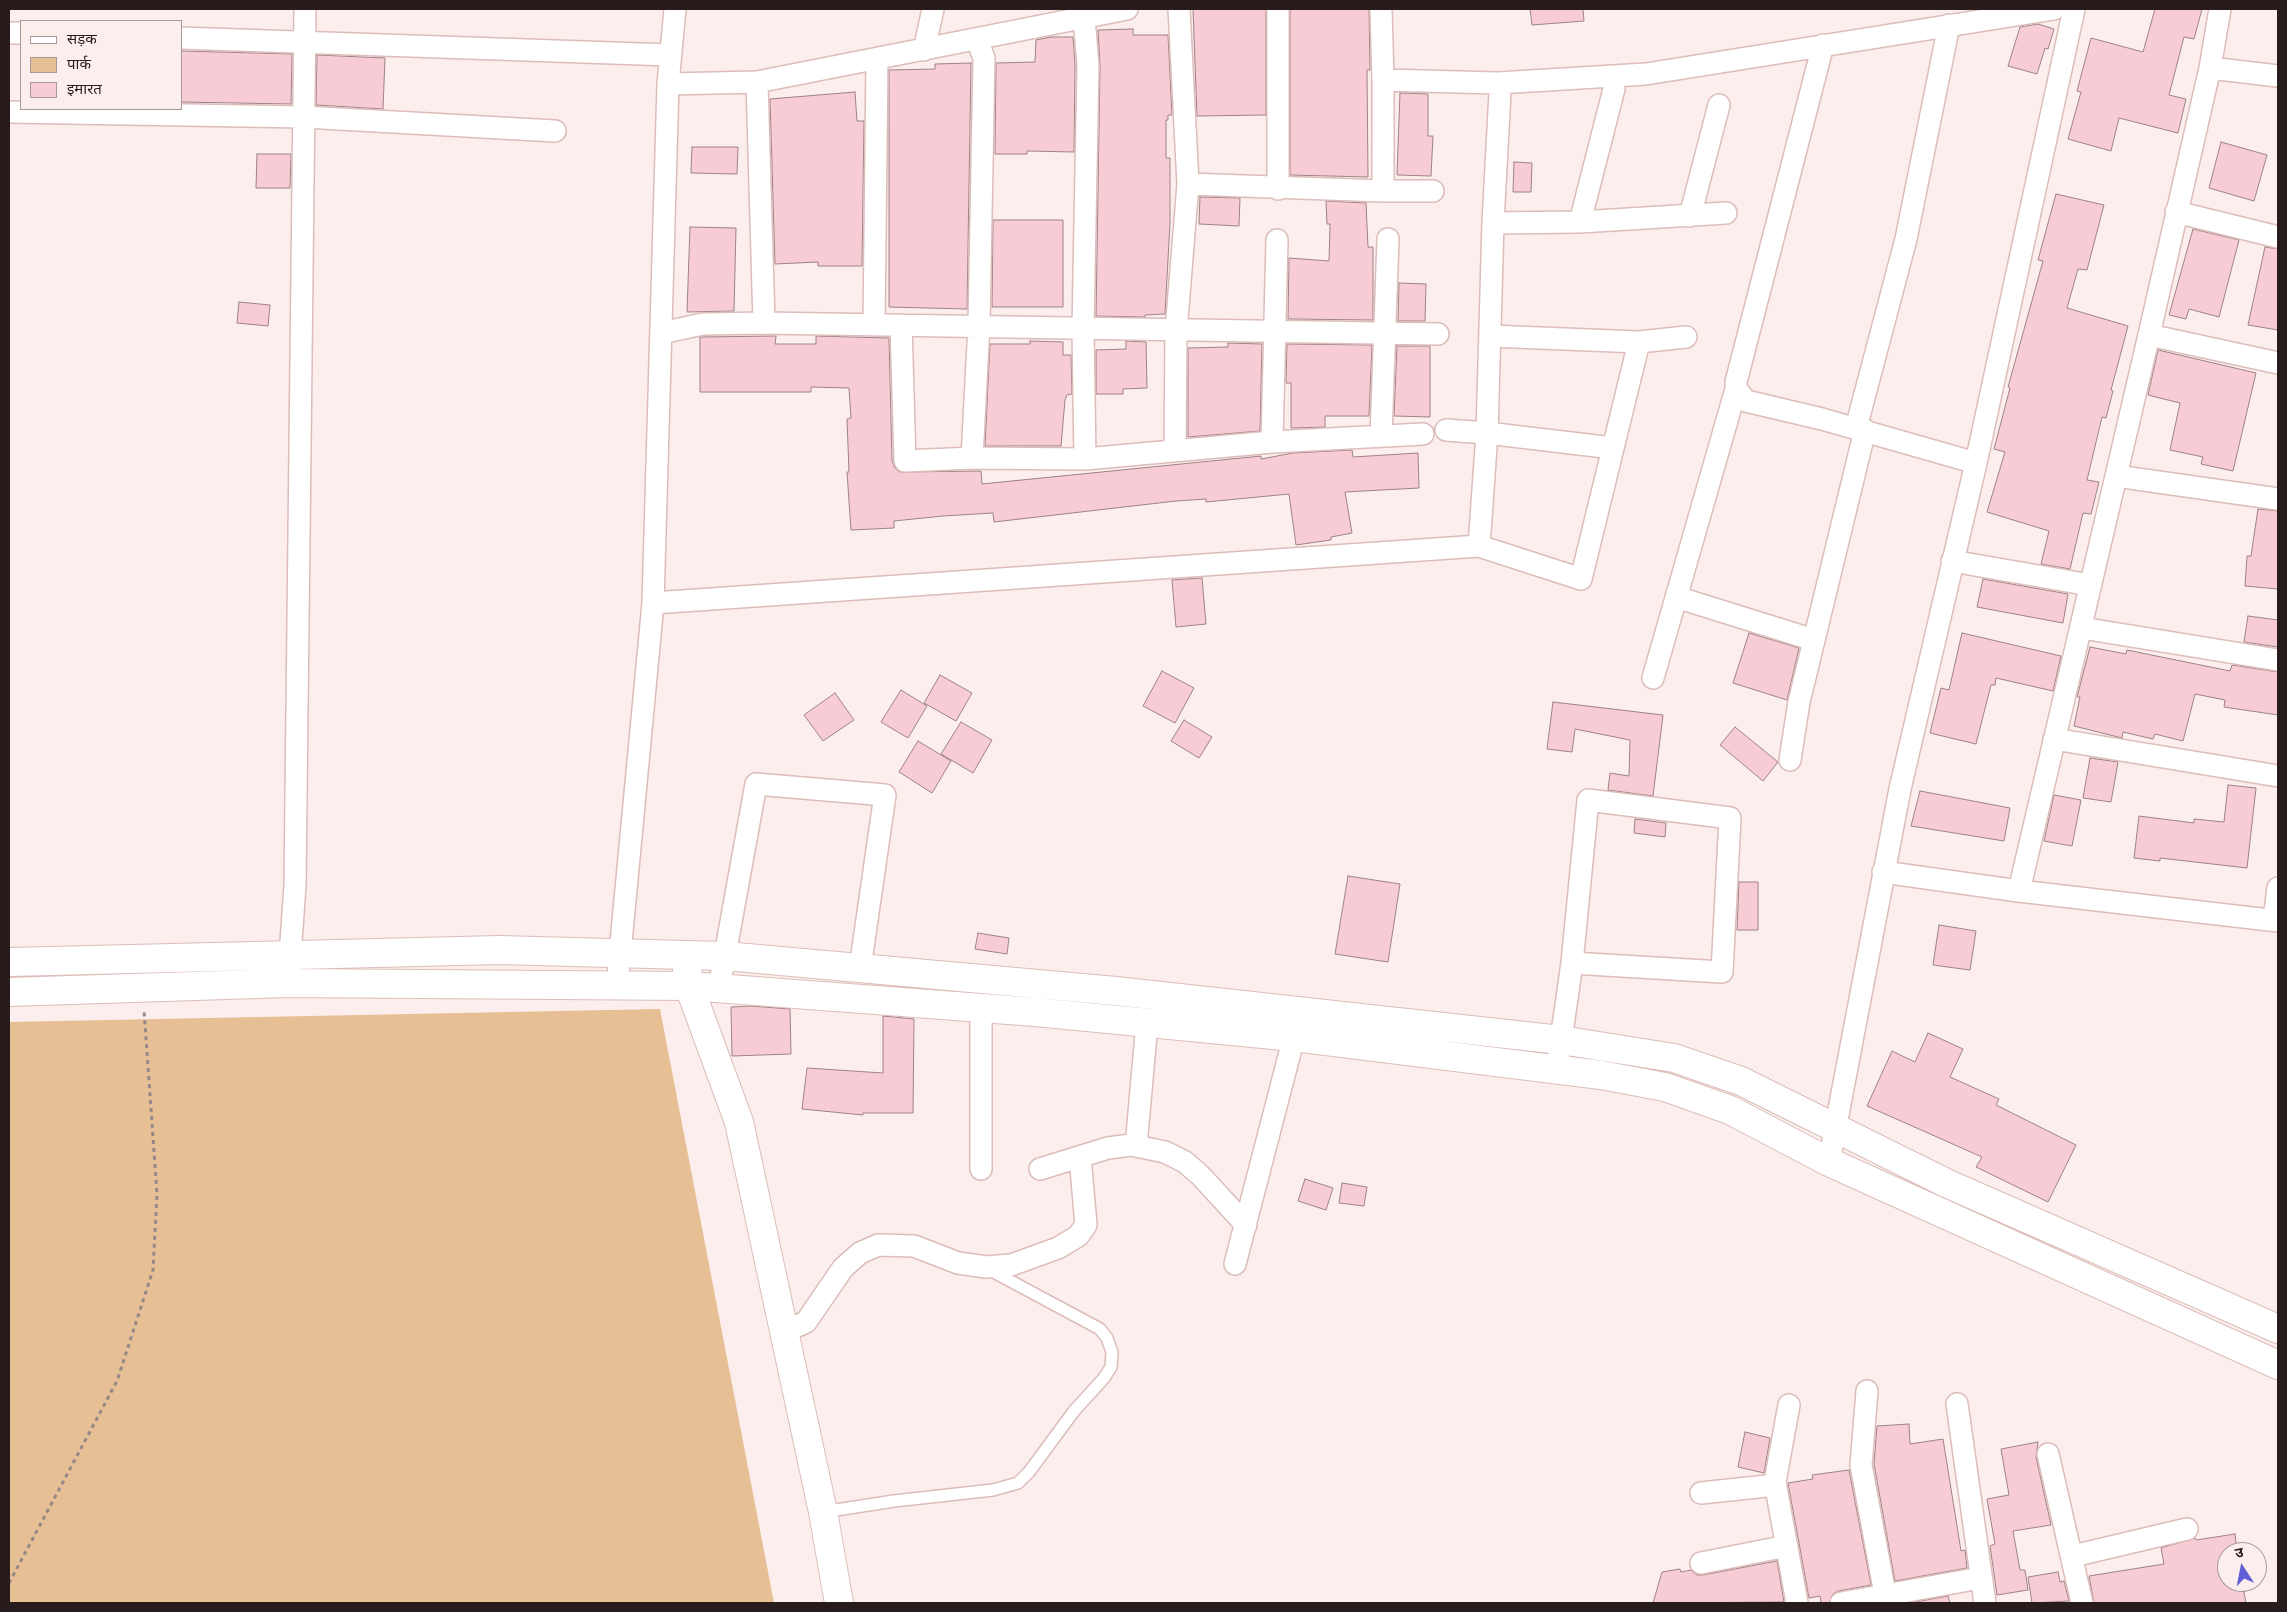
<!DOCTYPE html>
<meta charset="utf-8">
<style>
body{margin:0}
#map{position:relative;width:2287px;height:1612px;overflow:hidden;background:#fbeeec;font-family:Rubik,"Noto Sans Devanagari",sans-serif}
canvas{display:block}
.frame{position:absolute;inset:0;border:10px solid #271c1b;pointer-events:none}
.legend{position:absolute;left:20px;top:20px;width:162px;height:90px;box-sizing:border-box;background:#fbeeec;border:1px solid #a69a98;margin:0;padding:6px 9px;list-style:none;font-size:15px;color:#271c1b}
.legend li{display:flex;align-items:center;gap:10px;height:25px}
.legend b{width:25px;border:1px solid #a69a98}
.north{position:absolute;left:2217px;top:1542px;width:50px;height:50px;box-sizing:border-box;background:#fbeeec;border:1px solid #a69a98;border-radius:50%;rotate:349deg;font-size:14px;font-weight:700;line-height:20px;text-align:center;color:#271c1b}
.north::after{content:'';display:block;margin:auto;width:18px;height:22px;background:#625ed7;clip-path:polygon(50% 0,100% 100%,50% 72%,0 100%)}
</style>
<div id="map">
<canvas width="2287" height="1612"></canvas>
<div class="frame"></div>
<ul class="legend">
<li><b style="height:6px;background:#fff"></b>सड़क</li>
<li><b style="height:14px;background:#e6bf94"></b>पार्क</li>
<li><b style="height:14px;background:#f7ccd4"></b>इमारत</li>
</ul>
<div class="north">उ</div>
</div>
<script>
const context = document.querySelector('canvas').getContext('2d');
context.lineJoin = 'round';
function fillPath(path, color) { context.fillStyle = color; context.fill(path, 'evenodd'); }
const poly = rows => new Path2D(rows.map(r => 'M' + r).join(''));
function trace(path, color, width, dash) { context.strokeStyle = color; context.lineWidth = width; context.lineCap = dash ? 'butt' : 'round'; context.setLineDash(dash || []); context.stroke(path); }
fillPath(poly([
 [660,1009,774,1603,9,1603,9,1022]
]), '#e6bf94');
const building = poly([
 [1193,9,1266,9,1266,115,1197,116,1193,9],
 [1290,9,1369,9,1370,70,1367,70,1368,177,1290,175,1290,9],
 [1530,9,1583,9,1584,21,1532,25,1530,9],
 [2155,9,2202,9,2194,39,2184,37,2169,95,2186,99,2178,133,2119,118,2111,151,2068,139,2081,92,2077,91,2091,38,2143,52,2155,9],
 [2038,24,2054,29,2048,49,2045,48,2037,74,2008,66,2020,27,2038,24],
 [1133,29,1133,35,1168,35,1172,115,1168,115,1168,120,1166,120,1166,158,1170,158,1170,223,1165,314,1145,315,1145,317,1096,316,1100,65,1098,30,1133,29],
 [1051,37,1073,37,1075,65,1074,152,1027,151,1027,154,995,154,996,63,1035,62,1036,40,1051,37],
 [181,51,292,54,291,104,181,102,181,51],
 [317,55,385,58,383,109,316,105,317,55],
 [971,63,967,309,889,307,889,70,935,69,935,64,971,63],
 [855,92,857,121,864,121,862,266,818,266,818,262,775,264,770,99,855,92],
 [1400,93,1428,94,1428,136,1433,136,1431,176,1397,175,1400,93],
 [2221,142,2267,155,2254,201,2209,188,2221,142],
 [692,147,738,147,737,174,691,173,692,147],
 [257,154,291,154,290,188,256,188,257,154],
 [1514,162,1532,163,1531,192,1513,192,1514,162],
 [2056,194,2104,205,2087,270,2078,269,2067,308,2128,326,2111,390,2113,391,2106,418,2102,417,2087,480,2099,482,2091,514,2083,513,2070,569,2041,564,2049,531,1987,512,2005,452,1994,449,2010,388,2008,387,2043,261,2038,260,2056,194],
 [1200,197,1240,198,1239,226,1199,224,1200,197],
 [1326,201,1366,203,1368,247,1373,247,1373,320,1288,319,1289,258,1329,261,1330,224,1327,224,1326,201],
 [993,220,1063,220,1063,307,992,307,993,220],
 [690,227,736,228,734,311,687,312,690,227],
 [2193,229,2239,240,2219,317,2189,309,2186,319,2169,315,2193,229],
 [2265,247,2278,249,2278,330,2248,325,2265,247],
 [1399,283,1426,284,1425,321,1398,321,1399,283],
 [239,302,270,305,268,326,237,323,239,302],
 [776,336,775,344,816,344,816,336,889,338,892,461,895,468,900,472,981,471,982,484,1261,456,1261,459,1293,453,1352,450,1353,457,1418,453,1419,488,1345,492,1352,533,1331,537,1331,540,1296,545,1289,494,1206,502,1206,499,1176,501,994,522,993,513,943,516,894,521,894,528,851,530,847,472,849,472,847,419,851,418,849,388,811,387,811,392,700,392,700,337,776,336],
 [1030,341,1063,342,1063,355,1071,355,1072,394,1067,395,1065,400,1061,446,985,446,990,344,1030,344,1030,341],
 [1126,341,1146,342,1147,388,1123,389,1123,394,1096,394,1096,350,1126,349,1126,341],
 [1228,343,1262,344,1260,431,1188,437,1188,348,1228,347,1228,343],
 [1287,344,1372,345,1369,416,1325,416,1325,427,1291,428,1291,383,1286,383,1287,344],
 [1397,346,1430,346,1430,417,1394,416,1397,346],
 [2158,350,2256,373,2233,471,2201,464,2203,457,2170,450,2180,403,2148,395,2158,350],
 [2258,509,2278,511,2278,589,2245,586,2247,556,2251,556,2258,509],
 [1202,578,1206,624,1176,627,1172,580,1202,578],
 [1983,579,2068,594,2063,623,1977,607,1983,579],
 [2248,616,2278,620,2278,647,2244,642,2248,616],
 [1749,633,1799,648,1787,700,1733,683,1749,633],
 [1962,633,2061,656,2053,691,1996,678,1995,685,1991,685,1976,744,1930,733,1941,688,1949,690,1962,633],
 [2090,647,2126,654,2127,650,2230,671,2232,665,2278,672,2278,715,2224,707,2225,700,2195,694,2183,741,2155,734,2153,739,2123,732,2122,738,2074,726,2080,697,2077,697,2090,647],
 [1162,671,1194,688,1175,723,1143,706,1162,671],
 [940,675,972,693,956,721,924,703,940,675],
 [901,690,927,706,908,738,881,722,901,690],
 [835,693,854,720,823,741,804,715,835,693],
 [1553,702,1663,715,1653,796,1608,790,1610,773,1629,776,1630,740,1575,729,1572,752,1547,749,1553,702],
 [1184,720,1212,737,1199,758,1171,741,1184,720],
 [961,722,992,740,973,773,941,754,961,722],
 [1735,727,1778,762,1763,781,1720,745,1735,727],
 [918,741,951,761,932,793,899,772,918,741],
 [2090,758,2118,762,2111,802,2083,798,2090,758],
 [2228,785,2256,788,2247,868,2160,858,2160,861,2134,858,2139,816,2194,823,2194,819,2224,822,2228,785],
 [1920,791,2010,808,2004,841,1911,826,1920,791],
 [2054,795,2081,800,2072,846,2044,841,2054,795],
 [1635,819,1666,823,1665,837,1634,833,1635,819],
 [1348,876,1400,884,1388,962,1335,954,1348,876],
 [1739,882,1758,882,1758,930,1737,930,1739,882],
 [1939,925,1976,931,1970,970,1933,965,1939,925],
 [978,933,1009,938,1007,954,975,949,978,933],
 [751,1006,790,1009,791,1054,732,1056,731,1007,751,1006],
 [883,1016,914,1019,913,1113,863,1113,863,1115,802,1109,807,1068,883,1073,883,1016],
 [1928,1033,1963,1049,1950,1077,1999,1099,1996,1105,2076,1145,2048,1202,1976,1167,1982,1157,1867,1106,1892,1051,1915,1062,1928,1033],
 [1305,1179,1333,1188,1326,1210,1298,1201,1305,1179],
 [1342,1183,1367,1187,1364,1206,1339,1203,1342,1183],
 [1909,1424,1910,1444,1943,1439,1961,1551,1965,1550,1967,1568,1895,1581,1874,1464,1877,1426,1909,1424],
 [1745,1432,1770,1438,1764,1473,1738,1467,1745,1432],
 [2038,1442,2036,1457,2051,1525,2013,1531,2020,1570,2025,1570,2028,1590,1997,1595,1990,1546,1995,1544,1987,1499,2009,1495,2001,1449,2038,1442],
 [1849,1470,1871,1585,1838,1591,1833,1594,1829,1603,1821,1603,1820,1596,1809,1598,1788,1483,1813,1479,1812,1475,1849,1470],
 [2235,1534,2237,1552,2227,1552,2227,1582,2242,1582,2246,1603,2094,1603,2089,1576,2164,1564,2161,1548,2195,1538,2196,1540,2235,1534],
 [1777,1561,1784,1602,1653,1603,1662,1572,1680,1569,1681,1572,1691,1570,1697,1575,1703,1575,1777,1561],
 [2058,1572,2060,1582,2064,1581,2069,1601,2032,1603,2028,1577,2058,1572],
 [1948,1596,1950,1603,1910,1603,1948,1596]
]);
fillPath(building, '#f7ccd4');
trace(building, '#9e8288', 1);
const service = poly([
 [823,1512,894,1501,993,1490,1018,1483,1029,1472,1074,1411,1104,1378,1111,1367,1112,1352,1107,1338,1100,1329,990,1270]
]);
const minor = poly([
 [1381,9,1383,80,1383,191],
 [1084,18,1088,65,1083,329,1085,459],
 [9,33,21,33],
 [181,38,670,55],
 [1823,45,1736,382,1736,389,1746,401,1822,419,1976,463],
 [924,50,933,9],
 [2210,68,2278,76],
 [1383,80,1498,83,1646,74,2054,9],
 [757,82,764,323],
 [668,84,757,82,1127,9],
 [9,112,304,117,555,131],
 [1188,184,1383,191,1433,191],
 [1278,189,1278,9],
 [2176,212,2278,237],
 [1690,216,1719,105],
 [1580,222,1614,89],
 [1493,223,1580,222,1726,213],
 [874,324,877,60],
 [901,325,905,461,972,458,1085,459,1272,442,1423,434],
 [661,333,703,324,764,323,1438,334],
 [2149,335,2278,363],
 [1490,336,1639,342,1686,337],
 [1856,428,1906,239,1949,25],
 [1446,430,1487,433,1613,448],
 [1381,436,1388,239],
 [1272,442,1277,240],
 [1175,450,1176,331,1188,184,1179,9],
 [972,458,979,325,984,58,977,40],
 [2116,476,2278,499],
 [1479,546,1487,433,1493,223,1500,92],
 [1952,561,2090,585],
 [1676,597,1814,640],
 [653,603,1479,546,1581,579,1639,342],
 [2082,628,2278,660],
 [1653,678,1736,389],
 [2054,739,2278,776],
 [1790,760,1799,702,1865,430],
 [1883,872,2019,891,2278,921],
 [2019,891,2149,335,2210,68,2220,9],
 [2274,920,2278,888],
 [289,971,295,885,305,9],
 [617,985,653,603,668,84,675,9],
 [719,988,756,784,885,795,860,968],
 [981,1008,981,1169],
 [1557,1068,1572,963,1588,800,1730,818,1722,972,1572,963],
 [1136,1146,1147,1023],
 [1829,1162,1900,789,1976,463,2074,9],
 [1040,1169,1108,1148,1131,1145,1165,1152,1185,1162,1200,1175,1246,1225],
 [1235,1264,1294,1037],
 [784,1332,806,1322,843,1268,860,1253,878,1245,914,1246,958,1263,986,1267,1011,1265,1058,1248,1078,1236,1086,1225,1080,1157],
 [1867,1391,1861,1465,1885,1594],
 [1957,1404,1985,1603],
 [1789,1405,1775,1482,1797,1603],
 [2048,1454,2082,1603],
 [1701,1493,1776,1485],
 [2073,1556,2187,1529],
 [1701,1563,1787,1546],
 [1841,1603,1980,1578]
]);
const tertiary = poly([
 [9,962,499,950,725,956,1116,991,1561,1040,1674,1058,1741,1081,1946,1183,2278,1329],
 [687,969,689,986,739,1122,823,1512,839,1603],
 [9,992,288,983,689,986,1035,1012,1294,1037,1601,1075,1665,1087,1730,1110,1829,1162,2278,1365]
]);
trace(service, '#dcbdb9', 14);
trace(minor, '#dcbdb9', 24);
trace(tertiary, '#dcbdb9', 30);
trace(poly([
 [9,1583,117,1381,153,1270,157,1194,144,1010]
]), '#958987', 3, [4, 4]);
trace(service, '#fff', 11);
trace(minor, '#fff', 21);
trace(tertiary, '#fff', 28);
</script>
